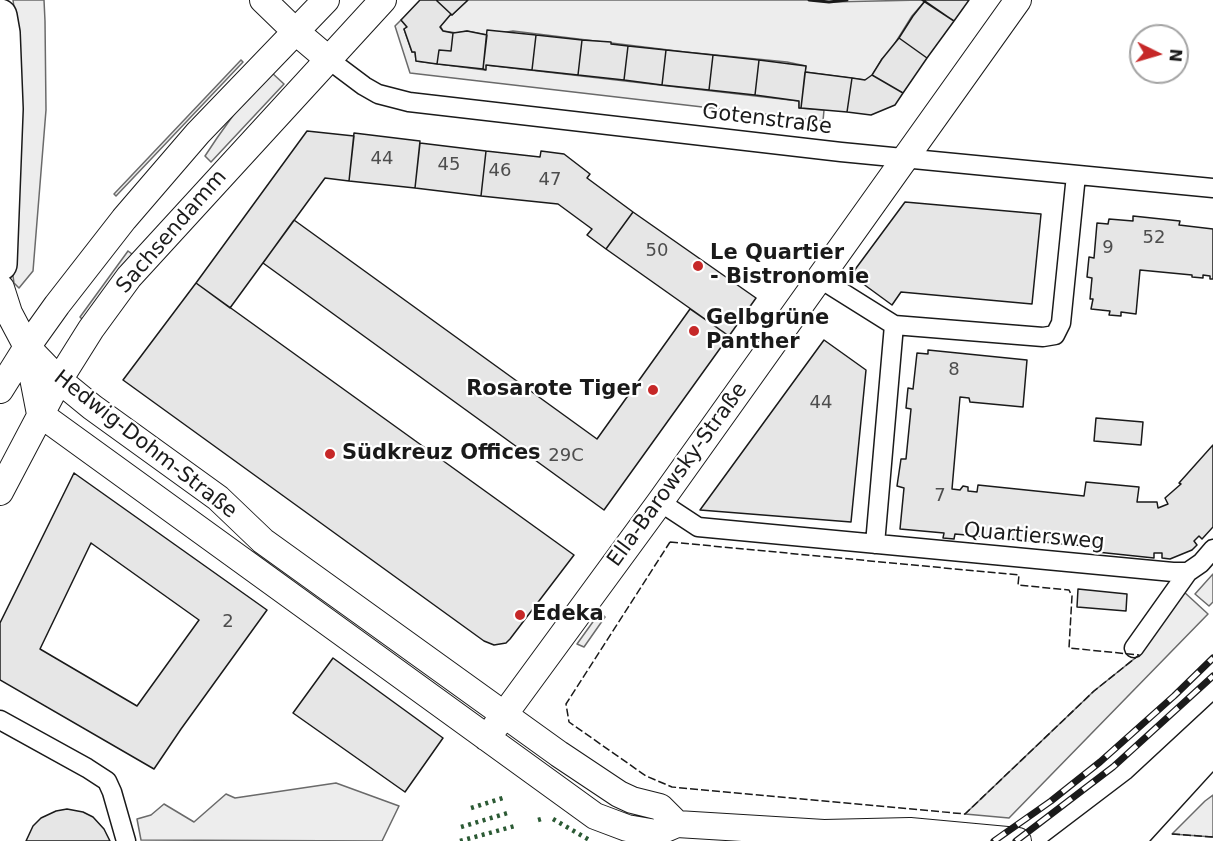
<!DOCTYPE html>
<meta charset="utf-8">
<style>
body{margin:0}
#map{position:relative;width:1213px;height:841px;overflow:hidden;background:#fff;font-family:"DejaVu Sans",sans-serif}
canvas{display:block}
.north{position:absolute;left:1129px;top:24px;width:60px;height:60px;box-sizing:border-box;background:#fff;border:2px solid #a3a3a3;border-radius:50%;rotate:95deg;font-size:16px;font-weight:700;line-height:24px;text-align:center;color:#1a1a1a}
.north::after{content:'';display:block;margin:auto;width:21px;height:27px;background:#c62828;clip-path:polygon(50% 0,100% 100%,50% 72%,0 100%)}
</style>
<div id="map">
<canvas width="1213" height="841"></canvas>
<div class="north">N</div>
</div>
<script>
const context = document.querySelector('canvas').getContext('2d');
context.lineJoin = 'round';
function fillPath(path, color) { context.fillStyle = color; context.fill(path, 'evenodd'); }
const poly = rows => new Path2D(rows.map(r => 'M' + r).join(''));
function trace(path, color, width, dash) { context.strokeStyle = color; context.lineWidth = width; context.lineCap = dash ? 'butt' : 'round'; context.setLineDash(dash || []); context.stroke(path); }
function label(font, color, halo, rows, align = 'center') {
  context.font = font + ' "DejaVu Sans",sans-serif'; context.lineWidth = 4.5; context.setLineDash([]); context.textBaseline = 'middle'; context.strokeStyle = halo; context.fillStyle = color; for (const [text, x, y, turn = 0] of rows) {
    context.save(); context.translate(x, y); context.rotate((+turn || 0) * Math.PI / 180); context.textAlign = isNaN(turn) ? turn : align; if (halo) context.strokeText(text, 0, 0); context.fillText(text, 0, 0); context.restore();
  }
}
const built = poly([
 [13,0,44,0,45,21,46,110,33,271,19,288,14,283,13,276,15,242,17,242,21,128,17,30,13,0],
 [468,0,809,0,829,2,922,0,925,1,912,16,889,53,882,59,871,78,865,80,805,72,806,66,787,62,685,52,513,31,487,35,467,31,457,33,443,31,440,26,451,14,452,15,468,0],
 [401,20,407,27,404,29,412,52,415,52,416,61,485,70,486,65,799,101,799,108,824,110,823,121,410,73,395,26,401,20],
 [241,60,243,62,116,196,114,194,241,60],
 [271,72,284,84,211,162,205,156,217,138,242,103,271,72],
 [128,251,132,254,86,323,80,317,128,251],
 [1213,574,1213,602,1209,606,1195,594,1213,574],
 [1183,591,1208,614,1009,818,965,814,1094,691,1139,655,1183,591],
 [600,612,605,617,584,647,577,644,600,612],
 [336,783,399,806,382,841,141,840,137,819,151,815,164,804,194,822,226,794,235,798,336,783],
 [1213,795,1213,837,1172,834,1205,801,1213,795]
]);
fillPath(built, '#ededed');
trace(built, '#6a6a6a', 1.5);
const building = poly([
 [420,0,436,0,451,14,440,27,443,31,453,33,451,51,439,50,437,64,416,61,415,52,412,52,404,29,407,27,401,20,420,0],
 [436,0,468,0,452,15,436,0],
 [922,0,969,0,954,21,922,0],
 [925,1,954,21,927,58,899,38,913,16,925,1],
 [487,30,536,35,532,70,486,65,486,70,483,69,487,30],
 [467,31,487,35,483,69,437,64,439,50,451,51,453,33,467,31],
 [536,35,582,40,578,75,532,70,536,35],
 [899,38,927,58,903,93,872,75,882,59,899,38],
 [582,40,611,42,611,44,628,46,624,80,578,75,582,40],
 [628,46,666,50,662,85,624,80,628,46],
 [666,50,713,55,709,90,662,85,666,50],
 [713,55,759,60,755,95,709,90,713,55],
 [759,60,806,66,801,108,799,108,799,101,755,95,759,60],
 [805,72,852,78,847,112,801,108,805,72],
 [872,75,903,93,895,105,871,115,847,112,852,78,865,80,872,75],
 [307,131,354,136,349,181,325,178,230,308,196,283,307,131],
 [354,133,420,141,415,188,349,181,354,133],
 [420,143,486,151,481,196,415,188,420,143],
 [486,151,540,157,541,151,564,154,590,174,587,178,633,212,606,249,587,235,592,229,558,204,481,196,486,151],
 [905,202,1041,214,1032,304,901,292,892,305,851,275,905,202],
 [633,212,756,298,729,336,606,249,633,212],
 [1133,216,1180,221,1179,225,1213,229,1213,279,1210,279,1210,276,1203,275,1203,278,1192,277,1192,275,1140,270,1136,314,1121,312,1121,316,1109,315,1110,311,1091,309,1093,299,1090,299,1092,278,1087,277,1089,257,1094,258,1097,223,1108,224,1109,219,1133,221,1133,216],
 [294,220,597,439,690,309,729,336,604,510,263,263,294,220],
 [196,283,574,555,510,639,506,643,494,645,484,641,123,380,196,283],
 [824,340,866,370,851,522,700,510,824,340],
 [928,350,1027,360,1023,407,970,402,969,398,960,397,952,489,960,490,963,486,968,487,968,491,977,492,978,485,1084,496,1086,482,1139,487,1137,502,1157,502,1158,508,1168,504,1165,498,1181,484,1179,483,1213,445,1213,527,1202,539,1199,536,1194,541,1197,545,1192,550,1170,559,1162,558,1162,553,1154,553,1154,558,1097,552,1097,547,955,534,954,539,943,538,944,533,900,529,904,488,897,486,901,459,906,459,911,409,906,408,908,388,913,389,917,353,928,354,928,350],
 [1096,418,1143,422,1141,445,1094,441,1096,418],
 [74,473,267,610,181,729,154,769,0,680,0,623,74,473],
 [91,543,199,620,137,706,40,649,91,543],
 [1078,589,1127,594,1126,611,1077,607,1078,589],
 [333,658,443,738,405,792,293,713,333,658],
 [67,809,83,812,93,817,104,829,110,841,26,841,33,826,41,818,56,811,67,809]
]);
fillPath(building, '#e6e6e6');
trace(building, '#1a1a1a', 1.5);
const street = poly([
 [328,59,364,86,378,94,409,102,841,152,1213,188],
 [819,278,894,325,1043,337,1055,335,1061,323,1076,175],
 [660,502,698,527,1173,572,1188,572,1201,563,1213,549],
 [875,544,894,325],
 [1134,648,1188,572],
 [0,720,87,768,107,781,112,792,126,841]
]);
const secondary = poly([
 [263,0,295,31,328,59],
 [1,288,9,313,27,347,59,380,92,407,218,498,263,541,559,754,619,794,632,800,660,807,677,824],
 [27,347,40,414,595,816,627,828,656,833,677,824,824,833,910,831,1018,841],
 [0,390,27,347,57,305,124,219,198,133,326,0],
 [0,492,59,380,91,329,129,277,383,0],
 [487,738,660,502,1018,0]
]);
const highway = poly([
 [0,16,3,33,6,109,0,264]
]);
trace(street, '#1a1a1a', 21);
trace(secondary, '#1a1a1a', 28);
trace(highway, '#1a1a1a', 36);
trace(street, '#fff', 18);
trace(secondary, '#fff', 26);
trace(highway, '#fff', 33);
trace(poly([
 [1048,841,1131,778,1213,702],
 [1150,841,1213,772]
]), '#1a1a1a', 1.5);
const rail = poly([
 [994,841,1051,801,1100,762,1174,696,1213,658],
 [1016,841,1113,767,1213,676]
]);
trace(rail, '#1a1a1a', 7);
trace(rail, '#fff', 4.5, [14]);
trace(poly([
 [471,808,506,797],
 [553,819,591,841],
 [538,820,545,818],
 [461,827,511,812],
 [460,841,515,826]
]), '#2b5a34', 4.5, [3, 4.5]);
trace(poly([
 [670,542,1019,575,1018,585,1069,590,1072,596,1069,648,1139,655,1094,691,965,814,672,787,646,776,569,722,566,704,670,542],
 [1172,834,1213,837]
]), '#1a1a1a', 1.5, [8, 3]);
trace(poly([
 [809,0,829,2,847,0]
]), '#1a1a1a', 3);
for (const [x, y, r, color] of [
 [698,266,6,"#c62828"],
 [694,331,6,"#c62828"],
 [653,390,6,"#c62828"],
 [330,454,6,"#c62828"],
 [520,615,6,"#c62828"]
]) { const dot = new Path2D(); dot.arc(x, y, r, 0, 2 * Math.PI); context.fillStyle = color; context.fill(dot); trace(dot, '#fff', 2); }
label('18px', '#4d4d4d', null, [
 ["44",382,159],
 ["45",449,165],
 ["46",500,171],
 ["47",550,180],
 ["52",1154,238],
 ["9",1108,248],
 ["50",657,251],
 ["8",954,370],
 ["44",821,403],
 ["29C",566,456],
 ["7",940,496],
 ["2",228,622]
]);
label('21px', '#1a1a1a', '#fff', [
 ["Gotenstraße",767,120,7],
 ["Sachsendamm",172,232,-49],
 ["Hedwig-Dohm-Straße",145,445,38],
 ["Ella-Barowsky-Straße",678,475,-54],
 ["Quartiersweg",1034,537,5]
]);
label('bold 21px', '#1a1a1a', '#fff', [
 ["Le Quartier",710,254],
 ["- Bistronomie",710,278],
 ["Gelbgrüne",706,319],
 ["Panther",706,343],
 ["Rosarote Tiger",641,390,"right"],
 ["Südkreuz Offices",342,454],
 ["Edeka",532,615]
], 'left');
</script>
